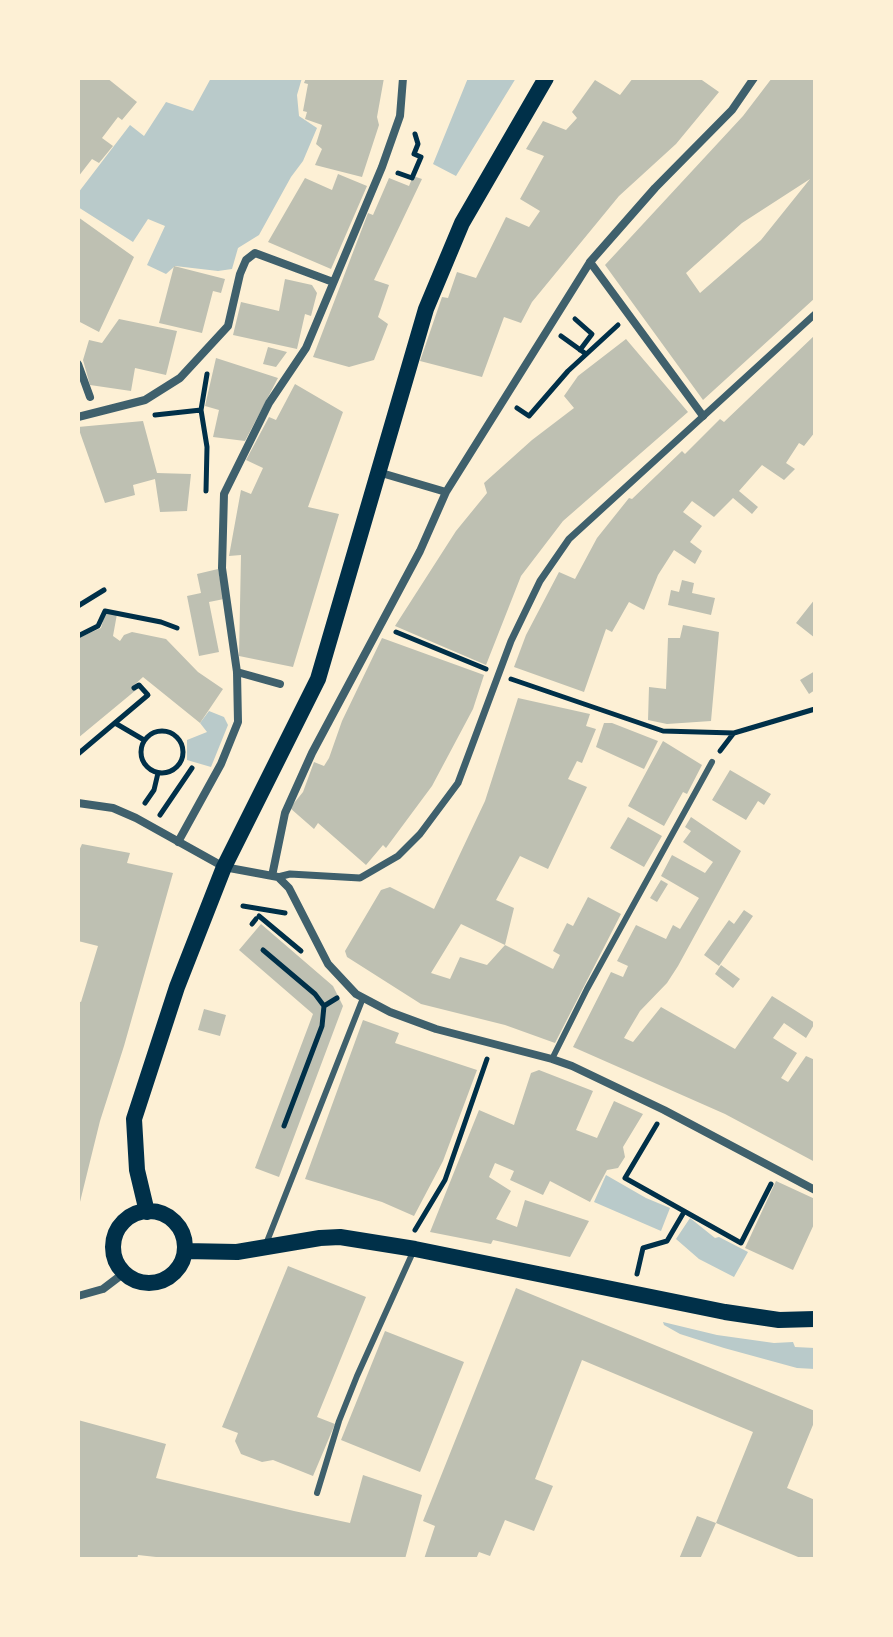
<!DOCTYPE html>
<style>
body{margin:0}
#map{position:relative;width:893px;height:1637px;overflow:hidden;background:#fdf0d5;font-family:Overpass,sans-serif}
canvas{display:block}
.frame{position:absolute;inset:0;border:80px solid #fdf0d5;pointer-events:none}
</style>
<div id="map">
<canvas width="893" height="1637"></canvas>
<div class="frame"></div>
</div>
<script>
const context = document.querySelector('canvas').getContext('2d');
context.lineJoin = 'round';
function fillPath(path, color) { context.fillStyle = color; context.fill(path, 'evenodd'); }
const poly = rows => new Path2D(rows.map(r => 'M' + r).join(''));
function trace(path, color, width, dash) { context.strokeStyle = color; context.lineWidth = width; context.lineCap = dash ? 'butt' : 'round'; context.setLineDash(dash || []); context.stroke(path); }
fillPath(poly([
 [211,78,302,78,297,95,299,116,317,128,303,161,291,177,259,235,238,248,232,269,218,271,175,266,166,274,147,265,165,226,148,219,133,242,78,207,78,193,130,125,144,136,166,102,193,111],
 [468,78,516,78,456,176,433,164],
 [209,711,224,717,228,725,211,767,187,760,187,740,207,732,200,723],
 [606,1175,646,1198,670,1208,661,1231,594,1202],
 [690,1218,715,1238,719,1237,748,1252,734,1277,699,1259,676,1239],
 [663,1322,717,1335,774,1343,793,1342,795,1347,815,1348,815,1369,797,1368,724,1348,680,1334,664,1325]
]), '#b9caca');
fillPath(poly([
 [79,78,107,78,137,102,122,120,118,117,102,138,113,146,99,163,92,159,78,177],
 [306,78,384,78,377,117,379,125,362,177,315,165,322,149,316,144,322,125,305,119,307,112,303,111,308,84,304,83],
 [633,78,699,78,719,92,676,144,619,196,532,302,521,323,504,317,482,377,420,361,442,297,448,298,457,272,476,278,506,217,529,227,540,211,520,199,544,156,526,149,543,121,566,130,577,118,572,112,595,80,620,95],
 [772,78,814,78,815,298,703,400,605,265,743,116],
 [810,179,761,240,700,293,686,273,742,223],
 [338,174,367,186,331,269,268,242,305,178,332,190],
 [413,176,422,179,374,280,389,285,378,317,388,324,374,360,349,367,313,357,368,213,373,215,389,178,409,186],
 [78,217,134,257,99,332,78,321],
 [174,266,225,279,221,293,213,291,202,333,159,323],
 [285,279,312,285,317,293,311,316,305,314,297,349,233,335,241,302,279,311],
 [119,319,177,331,166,375,135,368,131,391,90,385,83,360,89,340,102,343],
 [815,335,815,432,804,446,799,443,786,463,795,469,784,480,762,465,739,491,758,507,752,514,733,498,714,517,692,501,683,512,702,526,690,542,702,551,695,564,674,550,658,575,644,610,629,602,612,632,606,629,584,692,514,667,526,635,559,572,575,579,597,538,629,498,632,499,682,451,685,454,720,419,724,422],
 [626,339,688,412,563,521,521,576,486,665,395,626,456,531,487,493,484,483,532,440,574,408,564,396,578,376],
 [268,347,287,352,276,367,263,364],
 [216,358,278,378,245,441,213,437,219,410,205,406],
 [295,384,343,412,308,507,339,514,293,667,239,656,241,555,229,556,241,490,251,494,263,468,246,460,269,417,276,420],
 [143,421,157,473,191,474,187,511,160,512,155,479,133,485,135,495,105,503,78,427],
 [218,569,224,599,209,602,219,652,199,656,187,596,201,593,197,574],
 [682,580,694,583,692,593,715,598,711,615,668,605,671,590,679,592],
 [815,599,815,638,796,623],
 [105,614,117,614,113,636,120,641,124,635,132,632,166,639,198,672,223,689,200,723,143,677,133,686,136,690,78,738,78,638,101,628],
 [683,625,719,632,711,721,667,724,648,720,649,687,666,689,668,638,680,638],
 [382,638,484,675,473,709,432,786,386,848,383,845,366,865,318,823,314,829,290,808,303,792,314,762,324,766,329,758,342,721],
 [815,671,815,690,809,694,800,680],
 [518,698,590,714,586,726,596,729,582,763,577,761,568,779,587,787,548,869,520,856,496,900,514,908,505,945,461,924,431,973,450,979,460,957,487,965,505,945,553,969,560,955,553,951,567,923,573,926,588,897,621,914,555,1043,505,1025,421,1004,347,957,345,951,381,890,390,887,434,909,485,801],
 [604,723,612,723,658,741,644,769,596,747],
 [663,741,702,765,687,794,683,792,664,826,628,806],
 [730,770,771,794,764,805,758,801,746,820,712,800],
 [628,817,662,836,644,867,610,848],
 [691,817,741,851,678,966,667,983,640,1011,624,1038,633,1042,661,1007,735,1049,772,996,793,1009,815,1023,806,1038,784,1023,773,1038,797,1053,781,1078,788,1082,806,1056,815,1060,815,1162,725,1114,573,1047,611,972,623,977,628,966,617,961,636,925,666,939,673,925,680,929,699,898,661,876,672,855,705,873,713,862,683,842,691,831,685,827],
 [82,844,130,853,127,863,173,873,124,1046,100,1121,79,1206,78,1001,81,1002,98,946,78,941,78,853],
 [661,880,668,884,657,902,650,898],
 [744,910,753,916,719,966,704,955,729,920,734,924],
 [261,924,333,986,343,1006,279,1177,255,1168,313,1014,239,950],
 [721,965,740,979,733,988,715,974],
 [204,1009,226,1015,220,1036,198,1030],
 [363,1020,399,1033,395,1043,477,1070,443,1161,414,1216,382,1202,305,1179],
 [539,1070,593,1091,576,1130,597,1138,614,1101,643,1114,623,1147,625,1157,618,1168,607,1170,590,1202,550,1181,543,1195,510,1180,514,1171,495,1163,489,1177,511,1191,496,1219,517,1227,525,1200,589,1221,570,1257,493,1240,491,1244,430,1232,479,1110,514,1125,531,1073],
 [776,1181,815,1199,815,1222,793,1270,745,1248],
 [288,1266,366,1297,317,1417,335,1424,313,1476,273,1460,262,1462,241,1454,235,1441,238,1433,222,1427],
 [516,1288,815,1411,815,1420,787,1488,815,1500,815,1559,803,1559,716,1523,700,1559,679,1559,697,1516,716,1523,753,1432,582,1360,535,1479,553,1486,534,1531,505,1520,490,1556,479,1552,476,1559,424,1559,435,1526,423,1521],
 [385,1331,464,1362,420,1472,341,1440],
 [78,1420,166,1444,156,1478,294,1511,350,1523,363,1475,422,1495,405,1559,174,1559,138,1555,137,1559,78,1559]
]), '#bec0b2');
trace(poly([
 [398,173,412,178,421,157,414,154,418,144,415,134],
 [575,319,592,334,580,350],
 [561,336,586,354],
 [517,408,529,416,568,371,618,325],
 [155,415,201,410],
 [206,491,207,447,201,410,207,374],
 [78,606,104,590],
 [396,632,486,669],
 [78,636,98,626,105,611,161,622,177,628],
 [511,679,663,731,734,733,815,709],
 [115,723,144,740],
 '141 752a21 21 0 1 1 42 0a21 21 0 1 1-42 0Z',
 [720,751,733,734],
 [78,754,148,695,139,685,134,688],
 [145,803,154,790,158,773],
 [160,815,192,768],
 [243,906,285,913],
 [259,916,301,951],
 [252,924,256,919],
 [263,950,315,994,324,1006],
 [657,1124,625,1178,741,1243,771,1184],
 [284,1126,322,1026,324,1006,337,998],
 [415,1230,445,1180,487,1059],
 [637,1274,643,1248,667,1241,684,1212]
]), '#003049', 5);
trace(poly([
 [552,1059,587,989,712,762],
 [266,1244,363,998],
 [317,1493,339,1421,357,1376,413,1252]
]), '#3f606c', 6);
trace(poly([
 [278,877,290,874,360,878,398,856,420,834,458,783,511,641,540,581,569,539,815,314]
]), '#3f606c', 7);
trace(poly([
 [590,262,703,416],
 [78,364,90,397],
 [78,417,145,400,180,378,228,326,240,274,246,260,255,253,333,282],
 [378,472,446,492,590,262,655,188,732,110,754,78],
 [237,672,280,684],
 [78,803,113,808,136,818,224,867,278,877,289,888,328,964,356,994,390,1012,436,1029,552,1059,572,1066,664,1110,815,1190],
 [178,842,221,764,238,722,237,672,222,568,224,494,269,403,306,348,382,167,400,116,403,78],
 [272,876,285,813,312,753,420,551,446,492],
 [78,1296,103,1289,124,1273]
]), '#3f606c', 8);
trace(poly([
 '113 1247a36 36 0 1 1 72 0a36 36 0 1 1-72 0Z',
 [147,1212,137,1170,134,1119,177,987,224,867,318,679,426,309,462,223,546,78],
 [185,1251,237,1252,320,1238,340,1237,415,1249,725,1312,779,1320,815,1319]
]), '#003049', 16);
</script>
